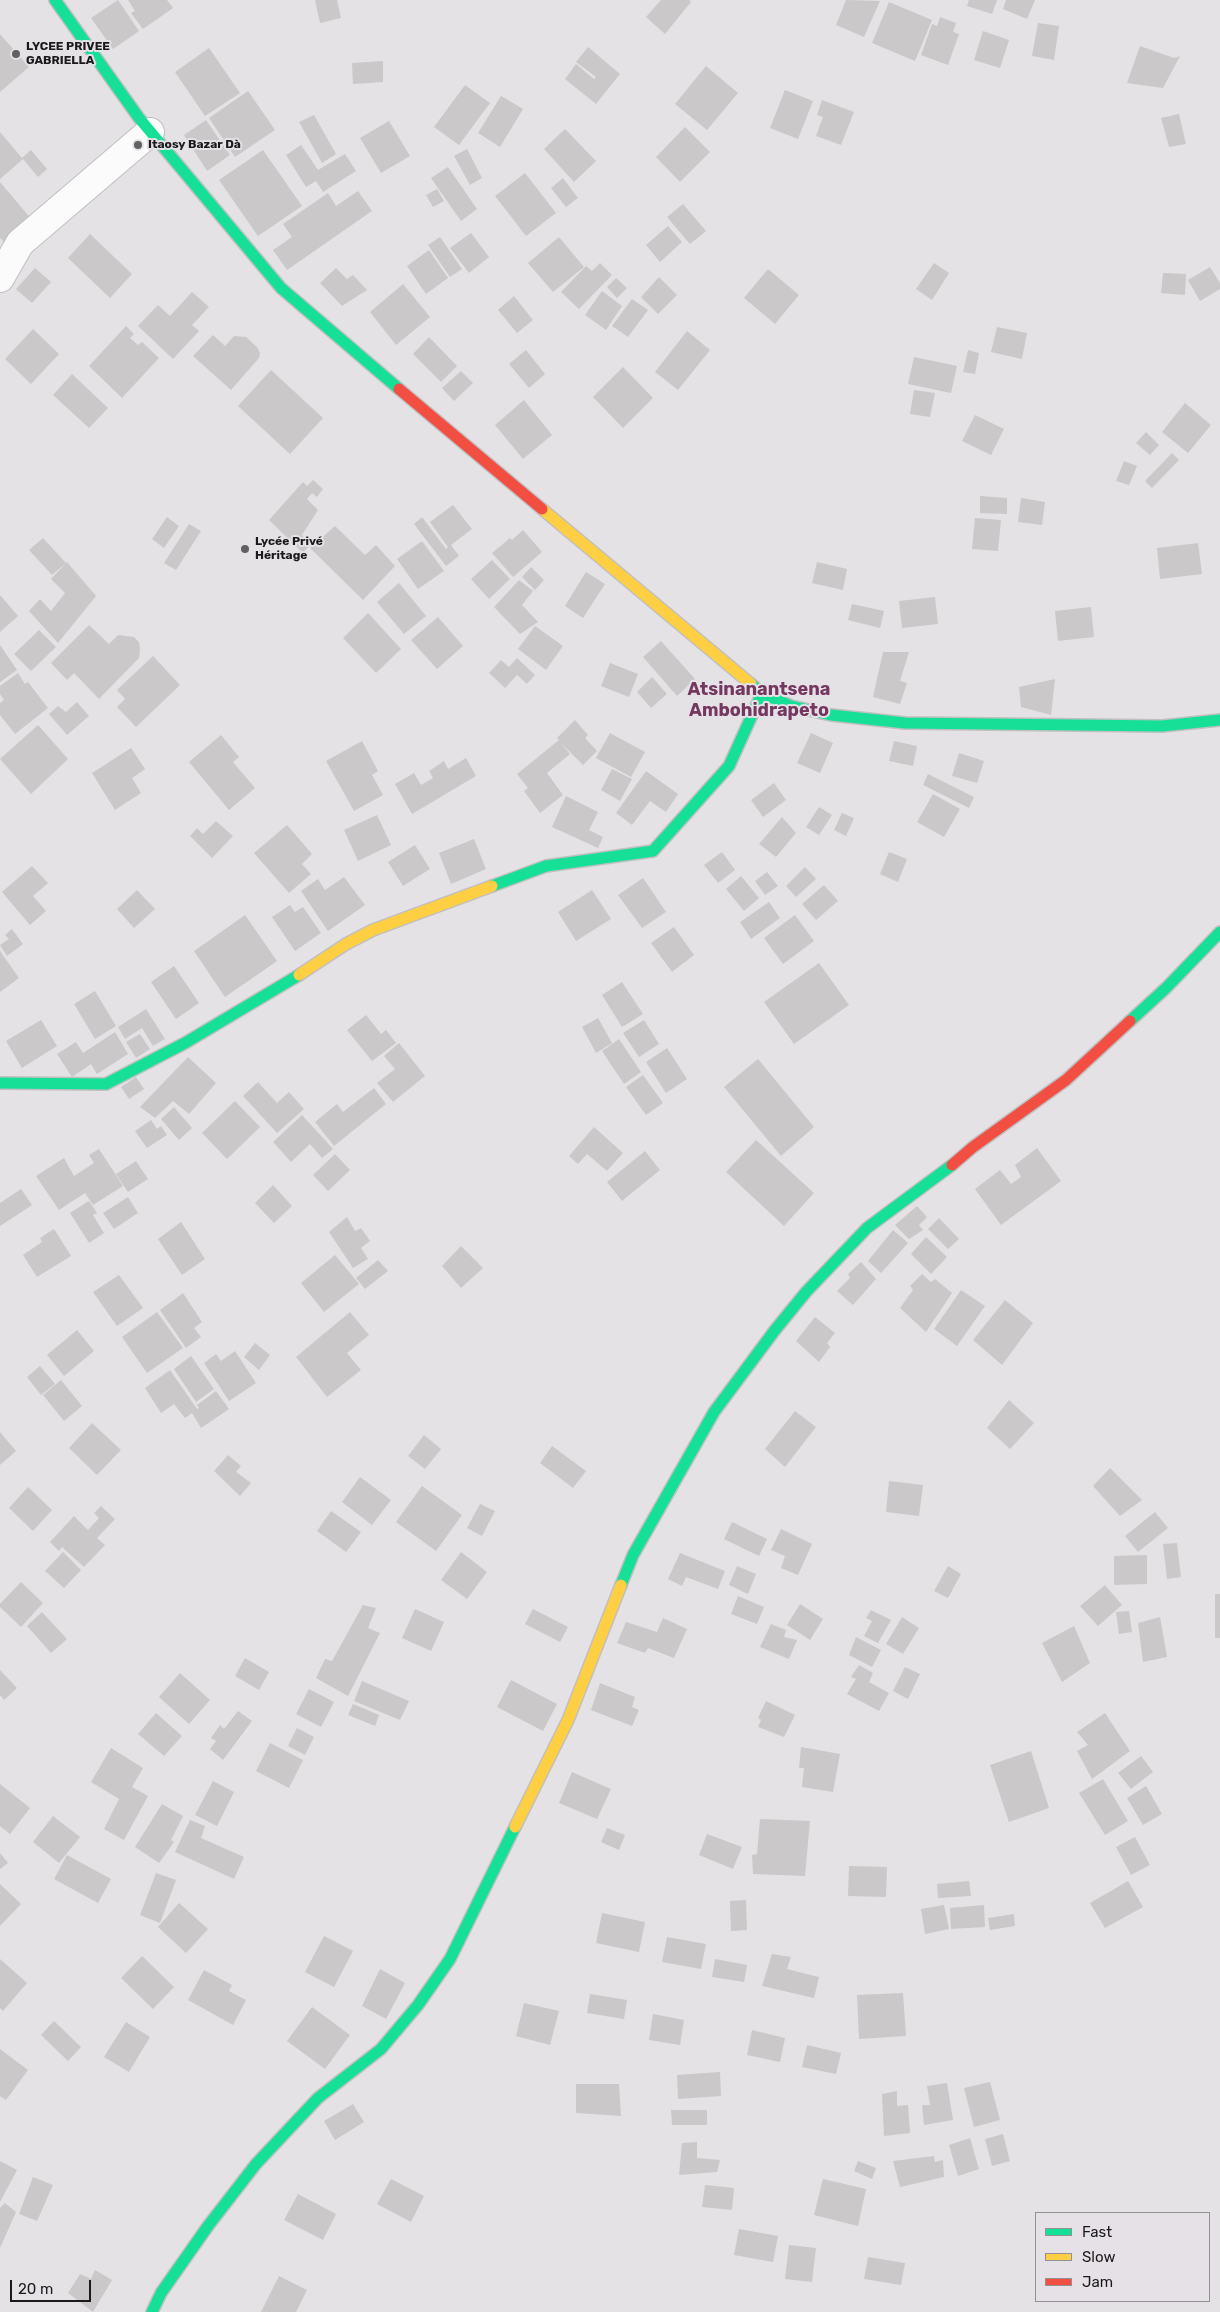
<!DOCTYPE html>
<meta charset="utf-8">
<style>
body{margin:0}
#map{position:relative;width:1220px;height:2312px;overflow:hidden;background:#e4e2e5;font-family:Rubik,sans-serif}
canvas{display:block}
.legend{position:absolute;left:1035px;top:2212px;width:175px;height:90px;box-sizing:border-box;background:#e5e1e6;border:1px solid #949195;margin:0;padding:6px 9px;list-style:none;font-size:15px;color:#1b1a1b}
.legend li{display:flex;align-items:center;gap:10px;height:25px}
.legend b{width:25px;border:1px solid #949195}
.scale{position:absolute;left:10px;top:2280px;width:81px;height:22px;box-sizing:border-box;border:2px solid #1b1a1b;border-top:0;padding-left:6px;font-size:15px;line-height:18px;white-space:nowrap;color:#1b1a1b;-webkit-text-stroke:4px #e5e1e6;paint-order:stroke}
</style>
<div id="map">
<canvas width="1220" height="2312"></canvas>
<ul class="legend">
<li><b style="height:6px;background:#16e098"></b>Fast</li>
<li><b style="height:6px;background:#ffcf43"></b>Slow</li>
<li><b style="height:6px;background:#f24e42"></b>Jam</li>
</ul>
<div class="scale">20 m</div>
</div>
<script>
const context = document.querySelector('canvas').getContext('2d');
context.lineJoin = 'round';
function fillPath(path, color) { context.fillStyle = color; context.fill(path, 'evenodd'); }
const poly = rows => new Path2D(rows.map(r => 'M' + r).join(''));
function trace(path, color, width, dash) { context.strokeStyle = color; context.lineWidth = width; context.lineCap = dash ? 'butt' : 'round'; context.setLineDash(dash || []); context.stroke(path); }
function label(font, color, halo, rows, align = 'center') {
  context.font = font + ' Rubik,sans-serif'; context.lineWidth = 4; context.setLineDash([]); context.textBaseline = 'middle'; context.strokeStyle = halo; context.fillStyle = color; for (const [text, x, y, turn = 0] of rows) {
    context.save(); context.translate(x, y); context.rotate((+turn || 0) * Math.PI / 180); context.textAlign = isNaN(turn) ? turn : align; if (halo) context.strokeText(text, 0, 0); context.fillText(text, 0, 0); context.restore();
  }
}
fillPath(poly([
 [118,0,139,31,113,49,91,18],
 [128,0,167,0,173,8,143,29,131,13,135,11],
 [315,0,337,0,341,18,320,23],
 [661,0,689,0,691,2,665,34,646,17],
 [846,0,880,1,864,37,836,25],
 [969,0,997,0,992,14,967,6],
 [1006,0,1035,0,1027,19,1003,9],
 [889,2,932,20,915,61,872,43],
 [940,17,956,23,953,32,959,34,948,65,921,55,932,24,937,26],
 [1038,23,1059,26,1054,60,1032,56],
 [983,31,1009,40,1000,68,974,60],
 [0,34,29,67,0,92],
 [1140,46,1174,58,1180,56,1163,88,1127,83],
 [588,47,620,74,596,104,565,79,576,64,594,79,596,77,576,62],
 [209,48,240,93,205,116,175,72],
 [383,61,383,82,353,84,352,63],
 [706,66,738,93,707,130,675,104],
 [465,85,490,103,459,145,434,127],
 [785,90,813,101,798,139,770,128],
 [248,91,275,130,235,157,209,118],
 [501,96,523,109,500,147,478,133],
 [822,100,854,112,841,145,816,136,823,117,817,115],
 [1179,114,1186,144,1169,147,1161,118],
 [314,115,336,154,322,163,299,122],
 [206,120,230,155,207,171,184,135],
 [389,121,410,156,381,173,360,138],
 [685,127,710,152,680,182,656,157],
 [565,129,596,161,574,182,544,149],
 [0,132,22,158,31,150,47,169,38,177,23,159,0,179],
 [301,145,318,170,345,154,356,171,323,192,316,181,306,187,286,155],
 [467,149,482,178,470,185,454,156],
 [263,150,302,206,258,236,219,180],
 [448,167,477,209,461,221,431,178],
 [525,173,556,213,526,236,495,196],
 [563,178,578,198,566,207,551,188],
 [0,182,33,221,6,244,0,238],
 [437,189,444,201,433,207,426,195],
 [358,191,372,211,287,270,273,250,292,237,283,224,328,193,336,206],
 [683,204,706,231,690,244,667,217],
 [668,226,682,242,660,262,646,245],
 [471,233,489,257,469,273,450,248],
 [90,234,132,274,110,298,68,258],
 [440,237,462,269,450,277,428,245],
 [559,237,584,267,553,292,528,263],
 [429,250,448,278,426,294,407,266],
 [600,263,612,275,579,309,561,292,586,266,592,271],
 [934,263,949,273,932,300,916,289],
 [1210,267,1220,283,1220,289,1200,301,1188,280],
 [35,268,51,282,32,303,16,289],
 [336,268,347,279,353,275,367,290,342,306,320,283],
 [768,269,799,295,775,324,744,298],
 [1163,273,1186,274,1185,295,1161,293],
 [659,277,677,295,658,314,641,297],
 [616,278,627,288,617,298,607,287],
 [403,284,430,317,396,345,370,312],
 [602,291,622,306,606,330,585,315],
 [192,292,209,307,192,325,199,331,173,359,138,326,158,305,170,316],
 [514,296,533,320,517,333,498,310],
 [632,299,648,310,628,337,612,326],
 [126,326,134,334,130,338,138,345,142,342,159,358,122,398,89,366],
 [997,327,1027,333,1022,359,991,352],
 [33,329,59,354,31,384,5,359],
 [687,331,710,350,678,390,655,372],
 [213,335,225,346,234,336,246,337,257,347,260,353,259,358,231,390,193,356],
 [429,337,457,366,441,382,413,354],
 [526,350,545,374,529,388,509,364],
 [968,350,979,353,975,374,963,372],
 [914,357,957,366,951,393,908,384],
 [623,367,653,398,623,428,593,397],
 [271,370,323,418,290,454,238,406],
 [461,371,473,383,454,401,442,388],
 [72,374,108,408,89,428,53,395],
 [914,390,935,393,930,417,910,414],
 [524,400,552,435,523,459,495,425],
 [1185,403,1211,425,1188,453,1162,432],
 [975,415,1004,429,991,455,962,441],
 [1146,432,1159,445,1150,455,1136,443],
 [1172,453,1179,460,1152,488,1145,481],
 [1124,461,1137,466,1129,485,1116,481],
 [313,480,323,489,317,497,312,493,307,499,318,510,302,535,309,546,303,553,269,520,303,482,307,486],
 [980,496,1007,498,1007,514,980,513],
 [1021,498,1045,502,1042,525,1018,522],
 [453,505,472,529,451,545,459,556,446,566,414,524,422,517,446,549,448,547,430,522],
 [167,517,179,526,164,548,152,539],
 [975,518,1001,520,998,551,972,549],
 [189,524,201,531,176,570,164,563],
 [335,526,365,555,376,545,395,566,363,600,310,548],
 [523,530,542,552,513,577,492,553,510,538,512,540],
 [43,538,66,563,52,575,29,550],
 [422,541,444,571,418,589,397,559],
 [1198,543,1202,574,1160,579,1157,548],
 [492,560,510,579,489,599,471,579],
 [67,562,96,596,58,643,29,611,40,599,51,611,65,593,51,579],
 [817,562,847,569,843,590,812,583],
 [531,567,544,580,535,590,522,577],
 [586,572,605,584,583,618,565,606],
 [519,580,533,591,522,605,538,622,520,634,494,607],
 [399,583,426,616,404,634,377,602],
 [0,595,18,616,0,632],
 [935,597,938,624,902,628,899,601],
 [852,604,884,611,880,628,848,620],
 [1091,607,1094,637,1058,641,1055,611],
 [368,613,401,649,376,673,343,638],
 [438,617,463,646,437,669,411,640],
 [89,625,109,644,118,635,134,637,139,642,140,650,139,658,99,699,74,673,67,680,51,663],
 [535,626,563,646,546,670,518,649],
 [39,630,56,647,31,671,14,654],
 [661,641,695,679,677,696,643,657],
 [0,645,17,670,0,682],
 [883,652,909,652,900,681,907,683,900,704,873,697],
 [153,656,180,685,136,727,117,707,125,699,117,690],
 [517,658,535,675,527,684,517,675,505,688,489,673,501,660,509,667],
 [610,663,638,674,629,697,601,686],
 [18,673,25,684,28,682,48,708,15,734,0,715,0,703,4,700,0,694,0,686],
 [652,677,667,694,651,708,637,692],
 [1055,679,1051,715,1021,707,1019,687],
 [77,702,89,716,67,735,49,714,58,706,66,712],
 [575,720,588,735,585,738,597,751,583,765,560,742,570,754,547,773,563,795,540,813,524,791,528,788,517,774,559,740,557,738],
 [38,725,68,759,31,794,0,759],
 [610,733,645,752,631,777,596,758],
 [811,733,833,743,820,773,797,763],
 [221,735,239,757,233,762,255,788,229,810,189,762],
 [362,741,378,771,372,775,383,795,354,811,326,761],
 [894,741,917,746,913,766,889,761],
 [131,748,145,769,132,778,141,793,115,810,92,773],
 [959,753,984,761,977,783,952,776],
 [466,758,476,776,412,814,395,784,414,773,421,785,433,778,429,771,444,761,448,769],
 [612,769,632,779,620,801,601,790],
 [646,771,678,794,666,812,650,801,632,825,616,813],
 [928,774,974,797,969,808,923,785],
 [774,783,786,800,763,817,751,800],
 [933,794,960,809,944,837,917,822],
 [566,796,598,812,589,830,603,837,598,848,552,827],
 [819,807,832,815,819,835,806,827],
 [842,813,854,818,846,836,834,830],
 [377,815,391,845,358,861,344,830],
 [782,817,796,833,776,857,759,844],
 [216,821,233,836,212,858,190,836,197,828,203,834],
 [287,825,312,854,302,864,311,874,289,893,254,853],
 [474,839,486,869,451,884,439,853],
 [415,845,430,869,403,886,388,862],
 [722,852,735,870,718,883,704,865],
 [889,852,907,859,898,882,880,874],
 [32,866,48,883,33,896,46,911,30,925,2,892],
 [805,867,816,879,796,897,786,886],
 [767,872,778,886,765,895,755,881],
 [741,876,759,898,744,911,726,889],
 [344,877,365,905,328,931,301,891,318,879,325,890],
 [643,878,666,912,642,928,618,895],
 [824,885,838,901,816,920,802,904],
 [137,890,155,909,134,928,117,909],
 [592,890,611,919,576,941,558,912],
 [769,902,780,918,751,939,740,922],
 [290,905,295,912,303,907,321,933,295,951,272,917],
 [245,915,277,961,225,997,194,951],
 [795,915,814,941,783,964,764,938],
 [674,927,694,955,672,972,651,943],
 [12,929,23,944,7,956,0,945,9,939,5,935],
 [0,951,19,978,0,992],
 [819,963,849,1005,794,1044,764,1002],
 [174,966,199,1003,176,1019,151,982],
 [622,982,643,1014,622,1027,602,995],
 [95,991,116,1026,95,1039,74,1004],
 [146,1009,165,1039,153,1046,142,1028,125,1039,118,1027],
 [366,1015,381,1034,386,1030,396,1043,372,1061,347,1030],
 [598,1018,612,1043,596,1053,582,1027],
 [41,1020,57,1046,22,1068,6,1041],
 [644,1020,659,1044,639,1057,623,1033],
 [115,1032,128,1054,97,1074,91,1064,72,1077,57,1054,76,1042,83,1053],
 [140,1034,150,1049,136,1058,126,1042],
 [619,1039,641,1072,624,1084,602,1051],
 [399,1043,425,1076,393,1102,377,1083,395,1069,384,1056],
 [667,1048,687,1079,666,1093,646,1062],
 [188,1057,216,1083,189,1114,173,1101,155,1118,140,1107],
 [758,1059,814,1127,781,1156,724,1087],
 [643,1075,663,1103,646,1115,626,1087],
 [136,1077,144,1089,129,1099,121,1087],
 [258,1082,277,1103,289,1092,304,1109,277,1133,243,1096],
 [374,1088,386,1104,334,1146,315,1122,337,1104,343,1112],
 [235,1101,260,1127,227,1159,202,1133],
 [174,1107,192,1128,179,1140,161,1119],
 [302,1115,333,1149,322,1158,310,1144,291,1162,273,1142],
 [151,1120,157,1129,161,1126,167,1135,147,1148,135,1131],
 [594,1127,623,1153,607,1171,587,1154,578,1164,569,1156],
 [756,1140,814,1193,784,1226,726,1172],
 [1037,1148,1061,1181,1001,1225,975,1189,1000,1170,1011,1184,1021,1177,1015,1165],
 [99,1149,123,1186,93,1205,85,1193,59,1210,36,1176,64,1158,74,1176,94,1163,89,1155],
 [645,1151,660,1170,622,1201,607,1182],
 [335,1154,350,1170,328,1191,313,1175],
 [136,1161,148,1179,128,1192,116,1174],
 [273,1185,292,1206,274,1223,255,1203],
 [21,1189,32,1205,0,1226,0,1203],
 [128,1197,138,1213,114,1229,103,1213],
 [89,1201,97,1213,93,1215,104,1233,89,1243,70,1213],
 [917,1206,927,1217,919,1225,923,1230,909,1239,895,1225],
 [347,1217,355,1231,361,1228,370,1241,361,1248,368,1259,353,1268,329,1232],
 [939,1218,959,1239,948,1249,928,1229],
 [181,1222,205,1259,182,1275,158,1239],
 [54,1229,71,1256,37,1277,23,1255,42,1242,40,1238],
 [893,1230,908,1243,881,1273,868,1261],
 [926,1237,947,1257,931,1274,911,1254],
 [461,1246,483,1268,461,1288,442,1266],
 [335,1255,359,1284,324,1312,301,1283],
 [378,1260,388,1271,365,1289,356,1278],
 [861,1262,876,1279,853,1305,837,1291,850,1278,848,1274],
 [922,1274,931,1282,935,1279,952,1293,926,1332,900,1308,913,1290,910,1286],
 [119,1275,143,1308,117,1326,93,1292],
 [961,1290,985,1306,957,1346,934,1329],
 [183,1293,202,1322,194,1328,201,1337,186,1348,160,1310],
 [1005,1300,1033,1323,1002,1365,973,1340],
 [157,1312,183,1348,147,1373,122,1337],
 [350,1312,369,1335,347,1353,361,1370,327,1397,296,1357],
 [815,1317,835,1333,827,1343,830,1347,819,1362,796,1341],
 [77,1330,94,1351,64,1376,47,1355],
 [255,1343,270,1355,259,1370,244,1357],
 [235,1351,256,1383,229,1401,204,1363,216,1354,221,1361],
 [191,1356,214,1389,196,1402,174,1369],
 [40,1366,55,1384,41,1395,27,1377],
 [170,1370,197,1409,199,1408,197,1405,216,1391,229,1409,201,1428,192,1413,185,1418,174,1404,161,1413,145,1388],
 [61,1380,82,1406,64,1421,43,1395],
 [1009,1400,1034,1423,1010,1449,987,1428],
 [795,1411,816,1427,785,1467,765,1449],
 [92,1423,121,1450,97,1475,69,1448],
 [0,1432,16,1451,0,1465],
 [424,1435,441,1449,425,1469,408,1456],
 [552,1446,586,1471,573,1488,540,1463],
 [228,1455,241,1466,236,1472,251,1483,240,1496,214,1471],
 [1110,1468,1142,1500,1120,1516,1093,1486],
 [360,1477,391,1500,372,1525,342,1502],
 [889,1481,923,1485,919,1516,886,1512],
 [422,1486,462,1515,436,1551,396,1522],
 [28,1487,52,1510,33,1531,9,1508],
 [480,1504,495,1511,482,1536,467,1528],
 [101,1506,115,1519,97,1538,105,1545,84,1567,62,1547,59,1551,50,1542,74,1516,88,1530,99,1518,94,1513],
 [331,1511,361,1532,346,1552,317,1531],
 [1155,1512,1168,1528,1138,1552,1125,1536],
 [732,1522,767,1539,759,1556,724,1539],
 [781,1529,812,1544,798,1575,781,1568,785,1556,771,1550],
 [1177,1543,1181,1577,1167,1579,1163,1544],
 [63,1552,81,1570,64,1588,45,1571],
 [461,1552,487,1572,467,1599,441,1580],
 [680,1553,725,1571,718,1589,686,1577,682,1586,668,1579],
 [1147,1555,1147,1584,1114,1585,1114,1556],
 [737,1566,756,1574,748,1594,729,1585],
 [948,1566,961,1574,948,1598,934,1591],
 [21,1582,43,1603,21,1627,0,1607,0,1604],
 [1105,1585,1122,1605,1098,1626,1080,1606],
 [1215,1594,1220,1594,1220,1638,1215,1638],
 [738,1596,764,1607,757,1624,731,1614],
 [800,1604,823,1619,810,1640,787,1625],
 [363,1605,376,1608,368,1628,380,1633,348,1696,316,1678,325,1659,332,1661],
 [415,1609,444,1622,431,1651,402,1638],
 [533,1609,568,1627,560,1642,525,1624],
 [871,1610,891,1620,878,1643,864,1636,872,1621,866,1618],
 [1129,1611,1132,1632,1119,1634,1116,1612],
 [42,1612,67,1639,51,1653,27,1626],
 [902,1617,919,1628,903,1654,886,1644],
 [1160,1617,1167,1657,1143,1662,1138,1623],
 [663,1618,687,1629,674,1658,648,1648,645,1653,617,1643,626,1622,657,1632],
 [771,1624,786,1630,784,1637,797,1640,789,1659,760,1647],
 [1074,1626,1090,1663,1062,1682,1042,1643],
 [856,1637,881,1650,872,1667,849,1655],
 [245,1658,269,1672,259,1690,235,1676],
 [859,1665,873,1673,869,1682,889,1693,879,1711,847,1694,856,1679,851,1677],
 [905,1667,920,1674,908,1699,893,1691],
 [0,1670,17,1688,4,1700,0,1695],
 [180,1673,210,1700,189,1724,159,1697],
 [511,1680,557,1704,543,1731,497,1707],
 [362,1681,409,1701,400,1720,354,1701],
 [600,1683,635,1697,632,1707,639,1710,632,1726,591,1710],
 [309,1689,334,1702,321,1727,296,1714],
 [766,1701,795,1715,784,1737,758,1727,761,1720,758,1718],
 [353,1704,379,1715,375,1726,348,1715],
 [238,1711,252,1721,223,1760,210,1749,216,1741,211,1738,220,1725,224,1729],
 [156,1713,182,1736,164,1756,138,1734],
 [1105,1713,1130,1751,1092,1779,1077,1751,1088,1745,1077,1732],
 [297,1728,314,1737,305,1755,288,1746],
 [270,1743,303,1760,289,1788,256,1771],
 [801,1747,840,1754,833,1792,802,1787,804,1768,799,1768],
 [111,1748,143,1768,132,1787,148,1796,124,1840,104,1829,119,1799,91,1782],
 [1031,1751,1049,1808,1009,1822,990,1765],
 [1141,1756,1153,1772,1131,1789,1118,1773],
 [572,1772,611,1789,597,1819,559,1803],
 [1103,1779,1128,1821,1105,1835,1079,1793],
 [213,1781,234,1792,217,1826,195,1815],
 [0,1784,30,1808,10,1834,0,1826],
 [1146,1786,1162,1814,1143,1825,1127,1798],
 [162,1804,183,1816,171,1840,174,1842,159,1863,135,1847],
 [53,1816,80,1837,59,1863,33,1842],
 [760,1819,810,1821,805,1876,753,1874,752,1855,757,1854],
 [190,1820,205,1826,201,1838,244,1857,234,1879,175,1852],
 [607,1828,625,1835,619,1850,601,1842],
 [707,1834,742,1847,733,1869,699,1855],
 [1135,1837,1150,1865,1131,1875,1116,1847],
 [0,1853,8,1863,0,1869],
 [67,1855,111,1879,98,1903,54,1879],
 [849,1866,887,1867,886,1897,848,1896],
 [156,1873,176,1880,160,1923,140,1915],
 [969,1881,971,1896,938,1898,937,1884],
 [1128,1881,1143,1907,1105,1928,1090,1903],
 [0,1884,21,1904,0,1926],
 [746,1900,747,1930,731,1931,730,1901],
 [179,1903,208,1929,186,1953,158,1927],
 [944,1905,949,1929,925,1934,921,1909],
 [984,1905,985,1927,951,1929,950,1908],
 [602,1913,645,1922,639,1952,596,1943],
 [1014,1914,1015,1926,990,1930,988,1918],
 [324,1936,353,1951,334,1987,305,1972],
 [667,1937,706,1944,701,1969,662,1962],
 [772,1954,791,1957,787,1969,819,1977,814,1998,762,1986],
 [142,1956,174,1987,153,2009,121,1978],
 [0,1959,27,1983,3,2011,0,2008],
 [715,1959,747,1965,744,1982,712,1977],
 [380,1969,405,1983,386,2019,362,2006],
 [204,1970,232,1985,229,1991,246,2000,233,2025,188,2000],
 [903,1993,906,2036,859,2039,857,1995],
 [590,1994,627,2000,624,2019,587,2013],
 [524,2003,559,2011,550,2045,516,2036],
 [312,2007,350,2035,325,2069,287,2041],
 [653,2014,684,2020,680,2045,649,2040],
 [54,2021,81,2047,68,2061,41,2035],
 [126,2022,150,2037,129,2072,104,2057],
 [752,2030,785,2038,780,2062,747,2055],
 [807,2045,841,2053,836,2074,802,2067],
 [0,2049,28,2070,6,2100,0,2096],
 [720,2072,721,2096,678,2099,677,2075],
 [990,2082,1000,2120,974,2127,964,2088],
 [947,2083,953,2120,924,2125,922,2105,930,2105,927,2086],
 [576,2084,619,2084,621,2116,576,2113],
 [897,2091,897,2106,908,2105,910,2133,884,2136,882,2094],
 [353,2104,364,2122,335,2140,324,2121],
 [671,2110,707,2110,707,2125,672,2125],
 [1003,2134,1010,2161,992,2166,985,2139],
 [970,2138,979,2169,958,2176,949,2145],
 [697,2142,697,2158,720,2160,717,2172,679,2175,682,2143],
 [934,2156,935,2162,943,2160,944,2177,900,2187,893,2161],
 [0,2161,17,2170,0,2202],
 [858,2161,876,2168,872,2179,854,2171],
 [33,2177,53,2185,37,2221,19,2214],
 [391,2179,424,2196,411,2222,377,2204],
 [823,2179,866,2189,858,2226,814,2215],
 [705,2185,734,2188,732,2210,702,2207],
 [298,2194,336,2214,323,2240,284,2220],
 [5,2203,16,2212,0,2248,0,2208],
 [739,2229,778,2236,773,2262,734,2255],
 [789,2245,816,2248,812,2282,785,2279],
 [868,2257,905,2263,901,2285,864,2279],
 [95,2270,112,2280,93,2312,68,2293,80,2274,91,2279],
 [279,2276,307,2290,296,2312,261,2312]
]), '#cac8c8');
const street = poly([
 [0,278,20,243,150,132]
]);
const fast = poly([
 [55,0,139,118,281,288,399,389],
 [751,684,762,693,791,706,831,715,905,723,1162,726,1220,720],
 [492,886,546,866,653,851,729,766,762,693],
 [1130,1021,1166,988,1220,932],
 [0,1083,106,1084,185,1043,299,975],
 [621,1585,633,1555,714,1412,775,1330,806,1292,867,1228,952,1165],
 [152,2312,161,2293,208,2226,256,2164,318,2098,381,2049,418,2005,450,1959,515,1827]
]);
const slow = poly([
 [542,509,751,684],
 [299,975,346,944,373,930,492,886],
 [515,1827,568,1720,621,1585]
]);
const jam = poly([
 [399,389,542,509],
 [952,1165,973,1147,1066,1080,1130,1021]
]);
trace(street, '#c0bfc1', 30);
trace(fast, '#c0bfc1', 14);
trace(slow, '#c0bfc1', 14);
trace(jam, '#c0bfc1', 14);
trace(street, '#fbfbfb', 28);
trace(fast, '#16e098', 11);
trace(slow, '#ffcf43', 11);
trace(jam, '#f24e42', 11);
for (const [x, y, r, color] of [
 [16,54,5,"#616062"],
 [138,145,5,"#616062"],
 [245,549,5,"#616062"]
]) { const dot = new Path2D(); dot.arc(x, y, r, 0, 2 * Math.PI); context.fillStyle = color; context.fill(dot); trace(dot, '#e5e1e6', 2); }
label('bold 12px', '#1b1a1b', '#e5e1e6', [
 ["LYCEE PRIVEE",26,47],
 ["GABRIELLA",26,61],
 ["Itaosy Bazar Dà",148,145],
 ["Lycée Privé",255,542],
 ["Héritage",255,556]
], 'left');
label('bold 18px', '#733760', '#e5e1e6', [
 ["Atsinanantsena",759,690],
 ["Ambohidrapeto",759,711]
]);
</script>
